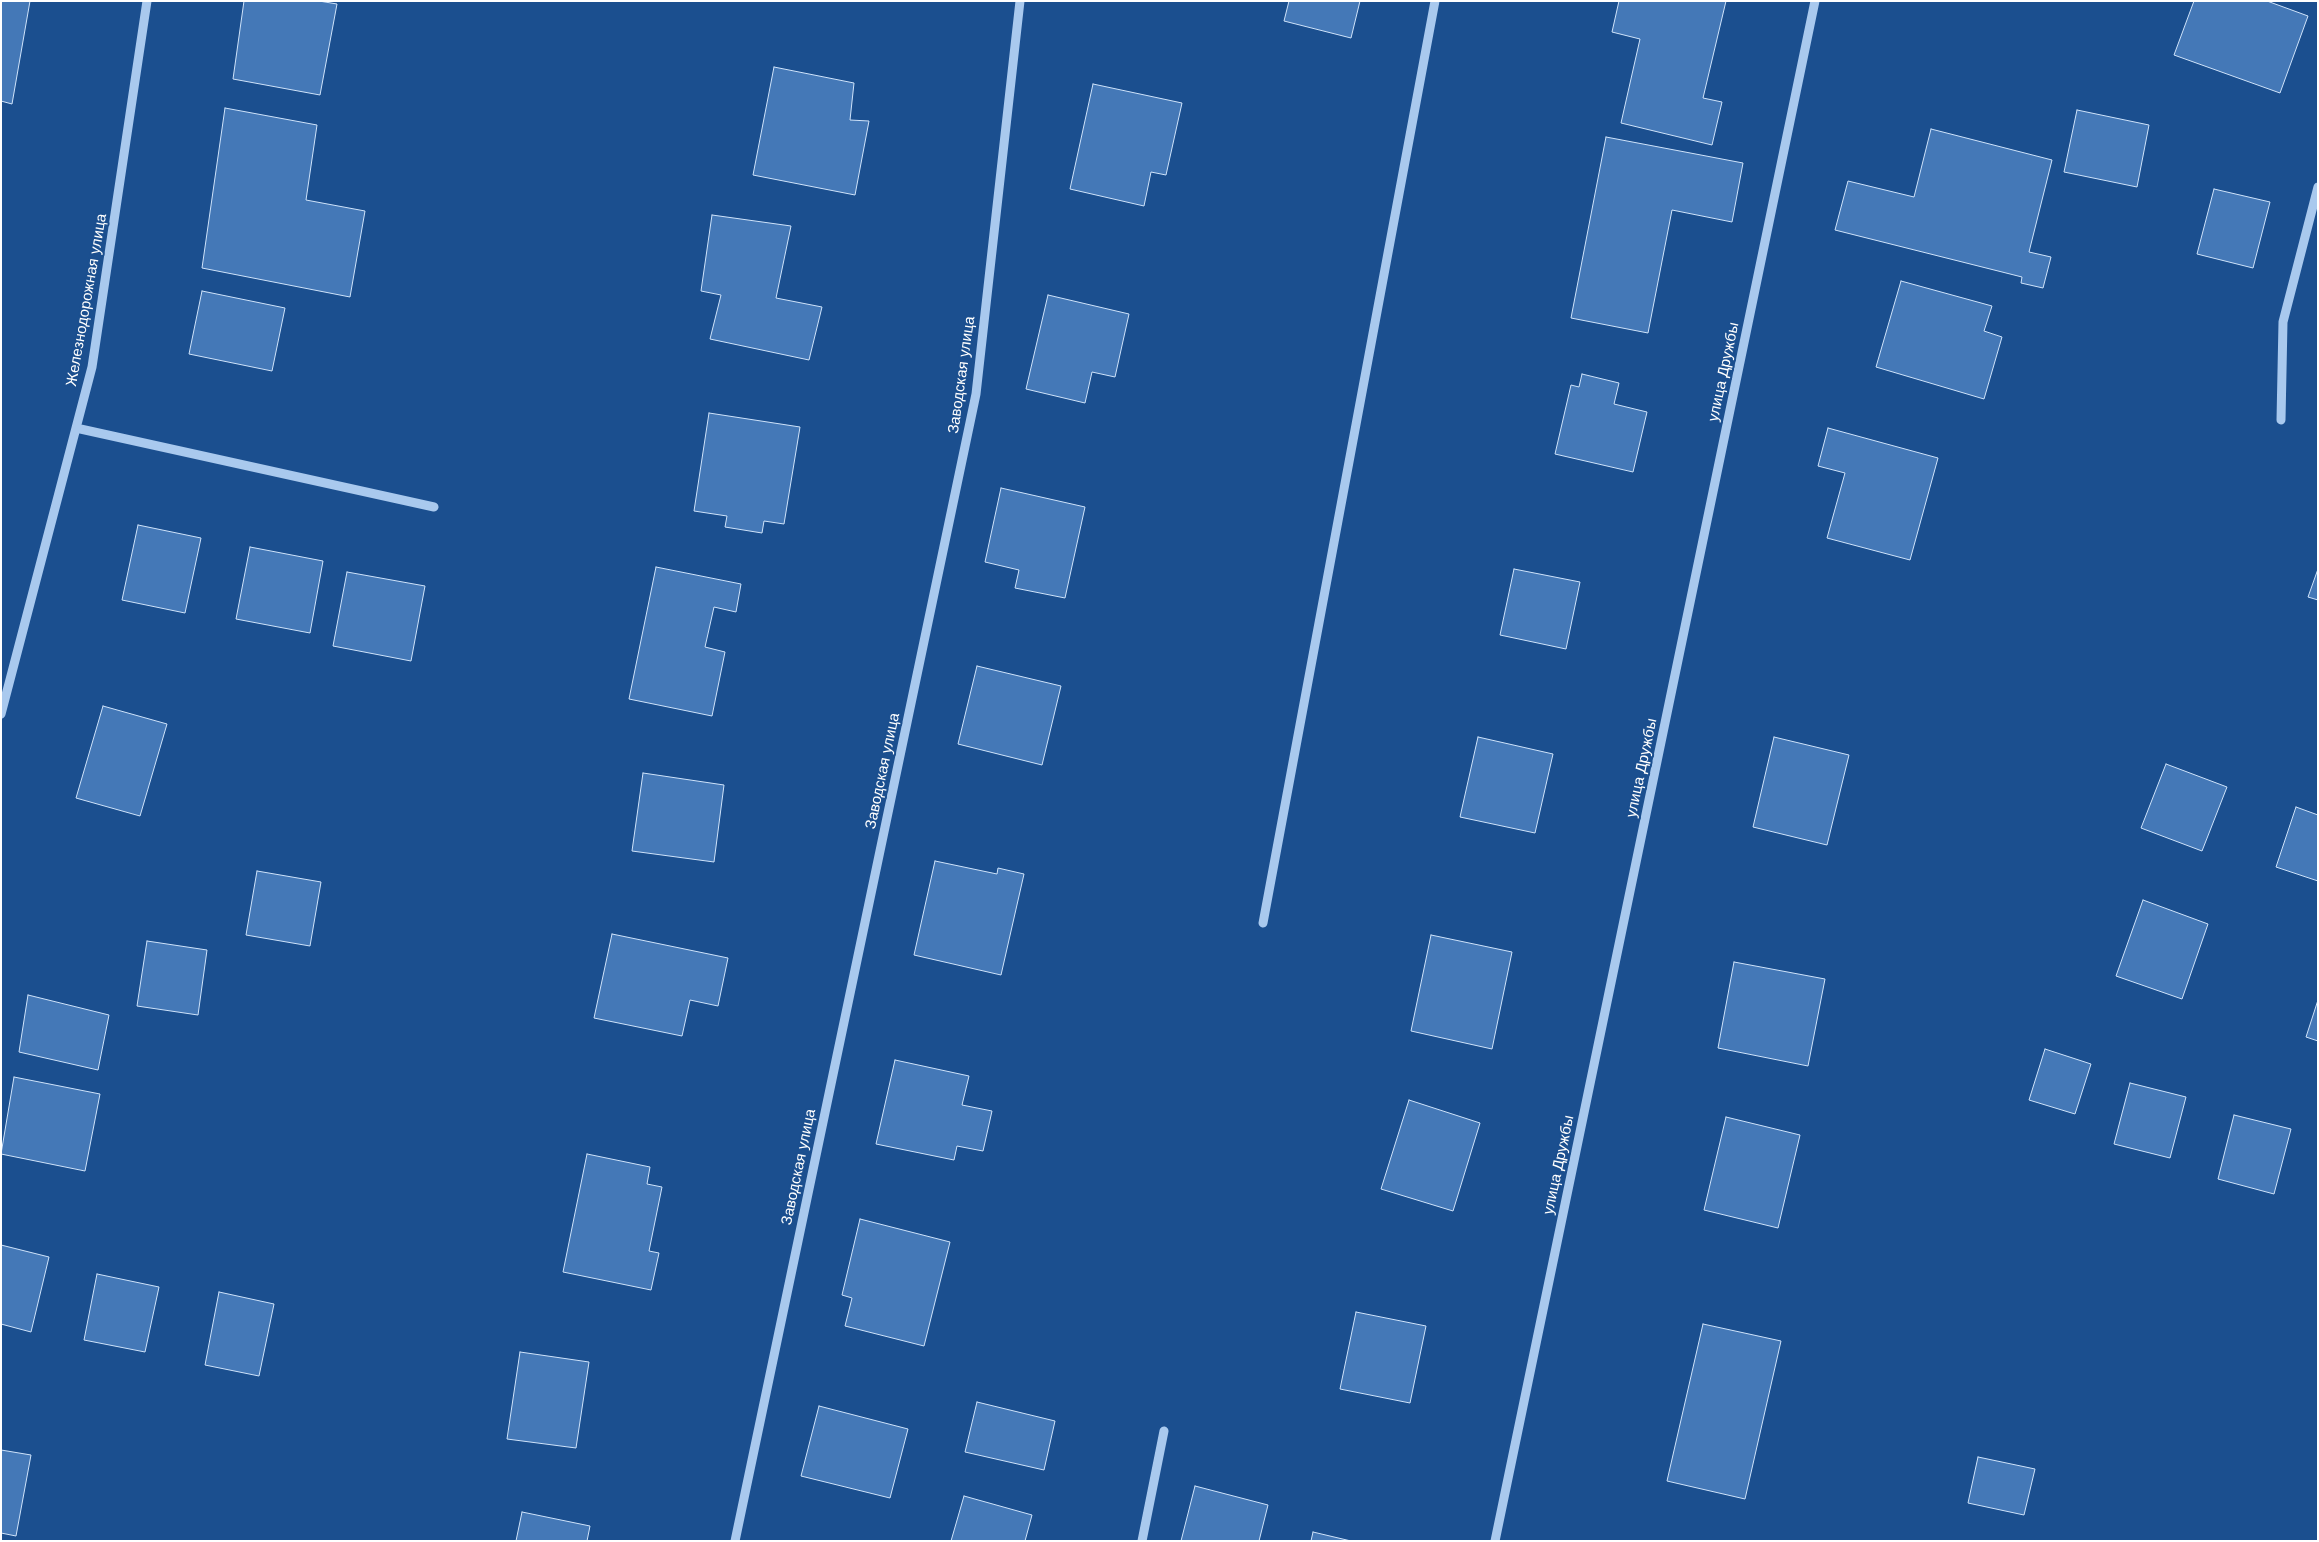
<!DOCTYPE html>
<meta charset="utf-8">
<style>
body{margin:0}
#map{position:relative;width:2319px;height:1542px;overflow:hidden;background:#1b4f8f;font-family:Helvetica,sans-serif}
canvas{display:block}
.frame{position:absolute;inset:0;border:2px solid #fff;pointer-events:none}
</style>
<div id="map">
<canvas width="2319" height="1542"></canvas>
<div class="frame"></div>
</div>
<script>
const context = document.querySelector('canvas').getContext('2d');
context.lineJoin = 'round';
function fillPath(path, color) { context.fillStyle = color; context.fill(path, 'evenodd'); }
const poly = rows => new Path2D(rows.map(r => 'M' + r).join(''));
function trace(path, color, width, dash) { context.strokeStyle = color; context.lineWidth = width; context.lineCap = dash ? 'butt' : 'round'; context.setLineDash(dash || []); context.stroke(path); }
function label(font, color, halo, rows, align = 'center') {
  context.font = font + ' Helvetica,sans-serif'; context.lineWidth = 4; context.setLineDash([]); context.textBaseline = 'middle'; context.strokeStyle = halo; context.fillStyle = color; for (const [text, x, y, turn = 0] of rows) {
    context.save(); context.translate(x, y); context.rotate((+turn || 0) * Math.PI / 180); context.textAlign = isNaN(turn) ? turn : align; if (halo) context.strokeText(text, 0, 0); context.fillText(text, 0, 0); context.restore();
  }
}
const building = poly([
 [1,1,30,1,12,104,1,101,1,1],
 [244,1,319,1,337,4,320,95,233,79,244,1],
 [1289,1,1360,1,1351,38,1284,21,1289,1],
 [1619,1,1726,1,1703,98,1722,102,1712,145,1621,123,1640,39,1612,32,1619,1],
 [2194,1,2267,1,2308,16,2280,93,2174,55,2194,1],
 [774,67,854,83,850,120,869,121,855,195,753,175,774,67],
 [1093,84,1182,103,1166,175,1151,172,1144,206,1070,189,1093,84],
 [225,108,317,125,306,200,365,211,350,297,202,268,225,108],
 [2077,110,2149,125,2137,187,2064,172,2077,110],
 [1931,129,2052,160,2029,252,2051,257,2043,288,2021,283,2022,277,1835,230,1848,181,1914,197,1931,129],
 [1606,137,1743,163,1732,222,1672,210,1648,333,1571,318,1606,137],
 [2214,189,2270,202,2253,268,2197,254,2214,189],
 [712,215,791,226,776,298,822,307,809,360,710,339,721,295,701,291,712,215],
 [1901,281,1992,306,1984,331,2002,337,1984,399,1876,367,1901,281],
 [202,291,285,308,272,371,189,354,202,291],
 [1048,295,1129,314,1115,377,1092,372,1085,403,1026,389,1048,295],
 [1582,374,1619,383,1614,404,1647,412,1633,472,1555,454,1571,385,1579,387,1582,374],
 [709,413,800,427,784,524,764,521,762,533,725,527,727,516,694,511,709,413],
 [1828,428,1938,458,1910,560,1827,538,1845,473,1818,466,1828,428],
 [1001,488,1085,507,1065,598,1015,588,1019,570,985,562,1001,488],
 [138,525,201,538,185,613,122,600,138,525],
 [250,547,323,561,310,633,236,619,250,547],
 [656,567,741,584,736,612,714,607,705,647,725,652,712,716,629,699,656,567],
 [1514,569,1580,582,1566,649,1500,635,1514,569],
 [2318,569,2318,600,2308,597,2318,569],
 [347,572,425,586,411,661,333,646,347,572],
 [977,666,1061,686,1042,765,958,744,977,666],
 [103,706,167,724,140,816,76,798,103,706],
 [1478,737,1553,754,1535,833,1460,817,1478,737],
 [1774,737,1849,755,1827,845,1753,827,1774,737],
 [2166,764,2227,787,2202,851,2141,828,2166,764],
 [643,773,724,785,714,862,632,851,643,773],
 [2296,807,2318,815,2318,881,2276,867,2296,807],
 [935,861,997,874,998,868,1024,874,1001,975,914,955,935,861],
 [257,871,321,882,310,946,246,935,257,871],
 [2143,900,2208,924,2182,999,2116,976,2143,900],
 [612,934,728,958,718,1006,690,1000,682,1036,594,1018,612,934],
 [1431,935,1512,952,1492,1049,1411,1031,1431,935],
 [147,941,207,950,198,1015,137,1006,147,941],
 [1734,962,1825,979,1808,1066,1718,1048,1734,962],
 [28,995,109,1015,98,1070,19,1052,28,995],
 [2318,1000,2318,1041,2306,1037,2318,1000],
 [2045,1049,2091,1064,2075,1114,2029,1100,2045,1049],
 [895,1060,969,1076,962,1105,992,1111,983,1151,957,1146,954,1160,876,1144,895,1060],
 [14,1077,100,1094,85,1171,1,1154,14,1077],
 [2130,1083,2186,1097,2170,1158,2114,1144,2130,1083],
 [1409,1100,1480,1123,1453,1211,1381,1189,1409,1100],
 [2234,1115,2291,1129,2274,1194,2218,1179,2234,1115],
 [1726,1117,1800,1135,1778,1228,1704,1210,1726,1117],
 [587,1154,650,1167,647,1184,662,1187,649,1251,659,1253,651,1290,563,1272,587,1154],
 [860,1219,950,1242,924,1346,845,1326,852,1298,842,1295,860,1219],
 [1,1245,49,1257,31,1332,1,1324,1,1245],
 [97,1274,159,1287,145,1352,84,1340,97,1274],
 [219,1292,274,1304,259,1376,205,1365,219,1292],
 [1356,1312,1426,1326,1410,1403,1340,1389,1356,1312],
 [1703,1324,1781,1341,1745,1499,1667,1481,1703,1324],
 [520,1352,589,1362,576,1448,507,1439,520,1352],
 [977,1402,1055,1421,1044,1470,965,1452,977,1402],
 [819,1406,908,1429,890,1498,801,1476,819,1406],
 [1,1450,31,1455,16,1536,1,1533,1,1450],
 [1978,1457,2035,1469,2024,1515,1968,1503,1978,1457],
 [1195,1486,1268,1505,1259,1541,1181,1541,1195,1486],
 [964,1496,1032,1515,1025,1541,951,1541,964,1496],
 [522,1512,590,1526,587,1541,516,1541,522,1512],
 [1313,1532,1351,1541,1311,1541,1313,1532]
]);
fillPath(building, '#4478b7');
trace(building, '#cfe3fa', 1);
trace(poly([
 [2281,420,2283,322,2318,187],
 [76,428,434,507],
 [1,714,92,367,147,1],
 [1263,923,1435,1],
 [735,1541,976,394,1020,1],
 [1142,1541,1164,1431],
 [1495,1541,1815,1]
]), '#a9c9ee', 9);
label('15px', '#fff', '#1b4f8f', [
 ["Железнодорожная улица",87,300,-80],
 ["улица Дружбы",1724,372,-78],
 ["Заводская улица",962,375,-82],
 ["улица Дружбы",1642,768,-78],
 ["Заводская улица",883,771,-78],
 ["улица Дружбы",1559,1165,-78],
 ["Заводская улица",799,1167,-78]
]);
</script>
